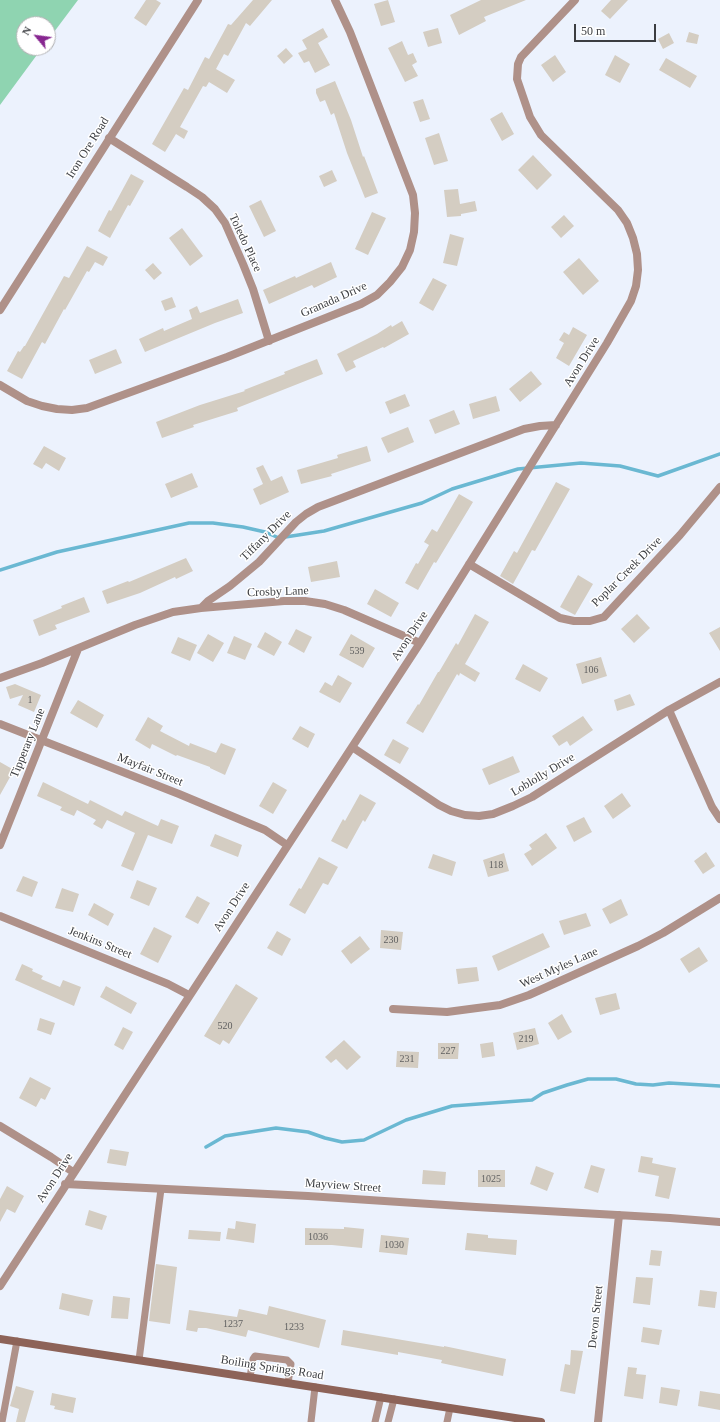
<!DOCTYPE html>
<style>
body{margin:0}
#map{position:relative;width:720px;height:1422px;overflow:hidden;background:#ecf2fd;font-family:"Times New Roman",serif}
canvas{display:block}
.north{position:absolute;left:16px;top:16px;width:40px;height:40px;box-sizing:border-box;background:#fff;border:1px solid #b1b1b3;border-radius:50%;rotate:299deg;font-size:11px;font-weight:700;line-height:16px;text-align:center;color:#3b3d41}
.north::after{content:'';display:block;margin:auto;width:14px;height:18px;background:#872690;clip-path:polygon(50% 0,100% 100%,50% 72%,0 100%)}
.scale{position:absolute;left:574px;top:24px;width:82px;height:18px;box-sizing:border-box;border:2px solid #3b3d41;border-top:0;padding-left:5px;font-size:12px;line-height:14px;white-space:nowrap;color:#3b3d41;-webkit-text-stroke:3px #fff;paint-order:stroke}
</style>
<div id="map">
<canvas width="720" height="1422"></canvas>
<div class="north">N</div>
<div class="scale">50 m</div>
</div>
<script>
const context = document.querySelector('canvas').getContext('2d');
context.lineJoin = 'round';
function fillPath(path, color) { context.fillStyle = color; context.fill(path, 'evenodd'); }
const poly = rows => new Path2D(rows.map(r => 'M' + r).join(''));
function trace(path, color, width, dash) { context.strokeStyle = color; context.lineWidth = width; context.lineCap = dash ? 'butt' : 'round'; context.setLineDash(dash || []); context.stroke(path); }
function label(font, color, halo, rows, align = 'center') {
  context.font = font + ' "Times New Roman",serif'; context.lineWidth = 3; context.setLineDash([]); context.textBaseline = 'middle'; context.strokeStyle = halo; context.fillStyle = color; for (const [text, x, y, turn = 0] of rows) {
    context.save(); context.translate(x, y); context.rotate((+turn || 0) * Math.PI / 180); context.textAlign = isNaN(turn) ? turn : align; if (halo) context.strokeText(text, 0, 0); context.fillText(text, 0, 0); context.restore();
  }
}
fillPath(poly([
 [0,0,78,0,48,40,48,24,24,24,24,48,42,48,0,105]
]), '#8fd4b1');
trace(poly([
 [0,570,57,552,189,523,213,523,243,527,265,532,279,538,324,531,422,503,452,489,518,469,581,463,620,466,658,476,720,454],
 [206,1147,225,1136,276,1128,308,1132,325,1138,342,1142,364,1140,406,1120,452,1106,532,1100,543,1093,567,1085,588,1079,616,1079,636,1084,653,1085,669,1083,720,1086]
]), '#6ab8d2', 3.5);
fillPath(poly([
 [146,0,156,0,161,3,146,26,134,18],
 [253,0,272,0,250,26,246,23,228,56,224,54,216,69,235,80,227,93,209,82,206,87,203,86,180,127,188,131,184,139,176,134,165,152,152,144,184,88,188,90,205,57,209,59,228,24,231,25],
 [388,0,395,22,381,26,374,4],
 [481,0,526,0,484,17,486,21,459,35,450,15],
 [611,0,628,0,610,19,601,11],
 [323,28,328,37,318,43,330,65,315,73,309,61,304,63,298,53,307,49,302,40],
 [438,28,442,43,428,47,423,32],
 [689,32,699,35,697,44,686,42],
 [669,33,674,43,663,49,658,39],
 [402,41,408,55,413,53,417,62,412,65,418,76,405,82,388,48],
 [286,48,293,56,284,64,277,56],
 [555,55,566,72,553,82,541,65],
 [615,55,630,64,620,83,605,75],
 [666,58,697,76,690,88,659,70],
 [335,81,351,120,363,157,364,156,378,193,365,198,347,153,334,113,331,115,325,100,320,102,316,93,316,89],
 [423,99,430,119,420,122,413,102],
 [502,112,514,134,502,141,490,119],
 [439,133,448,161,434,165,425,138],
 [533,155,552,175,537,190,518,170],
 [332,170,337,181,324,187,319,176],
 [131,174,144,181,130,206,128,205,110,238,98,231,109,210,111,211],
 [458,189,460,204,475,201,477,211,461,214,461,216,447,217,444,190],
 [261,200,276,231,264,237,249,206],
 [372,212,386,218,368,255,355,249],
 [564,215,574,226,561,238,551,227],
 [182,228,203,256,190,266,169,238],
 [450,234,464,238,457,266,443,263],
 [87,246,108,257,103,266,95,262,89,272,87,271,65,310,64,309,45,344,42,342,22,379,7,371,18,351,20,352,24,346,25,346,64,276,69,278],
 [579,258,599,281,583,295,563,272],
 [331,262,337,277,314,288,312,285,269,304,263,290,295,276,296,278],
 [153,263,162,273,154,280,145,270],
 [433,278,447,285,433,311,419,303],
 [172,297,176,307,165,311,161,301],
 [238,299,243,313,215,323,145,352,139,339,163,328,164,331,192,319,189,310,197,306,200,313],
 [402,321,409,334,384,348,383,347,353,361,356,367,346,372,337,354,377,334,391,325,392,327],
 [573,327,587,335,569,366,556,358,564,343,559,340,564,332,569,335],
 [116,349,122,363,95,374,89,360],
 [317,359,323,374,237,408,238,411,193,425,194,427,162,438,156,422,200,405,245,391,244,390,285,374,284,372],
 [531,371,542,384,520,402,509,389],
 [405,394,410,406,390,414,385,402],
 [496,396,500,411,473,419,469,404],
 [454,410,460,424,435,434,429,420],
 [408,427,414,442,388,453,381,438],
 [44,446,66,458,59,471,46,463,42,469,33,464],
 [367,446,371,461,331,474,332,476,301,484,297,470,338,458,337,455],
 [263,465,271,481,282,476,289,492,260,505,253,489,263,484,256,468],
 [192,473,198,487,171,498,165,484],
 [556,482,570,489,535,551,532,550,513,584,500,576,514,551,517,553],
 [459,494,473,502,436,563,434,562,418,590,405,583,416,563,418,564,429,545,424,542,432,529,437,532],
 [186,558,193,571,176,579,175,577,140,593,107,604,102,591,128,581,129,582],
 [337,561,340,577,311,582,308,567],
 [578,575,593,584,575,615,560,607],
 [375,589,399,603,391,617,367,604],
 [84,597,90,612,55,625,57,629,39,636,33,620,62,608,61,606],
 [475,614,489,622,465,664,480,673,475,682,460,673,459,676,457,674,423,733,406,723,418,704,419,705,438,672,439,672,456,643,458,645],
 [637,614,650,628,634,643,621,629],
 [720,627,720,651,709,633],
 [296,629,312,637,304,653,288,644],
 [265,632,282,642,274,656,257,647],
 [208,634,224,643,213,662,197,653],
 [351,634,375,648,363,668,339,655],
 [234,636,252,644,245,660,227,653],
 [178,637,197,645,190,661,171,653],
 [601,657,607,676,582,684,576,664],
 [523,664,548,678,540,692,515,679],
 [338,675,352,683,340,703,319,692,325,682,332,686],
 [15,684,41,695,34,712,18,705,23,695,10,699,6,687],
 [630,694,635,705,617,711,614,700],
 [78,700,104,715,97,728,70,713],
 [583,716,593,730,570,746,567,741,559,746,552,736],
 [148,717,163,726,160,731,189,746,190,743,216,753,221,743,236,749,225,775,210,768,210,767,177,755,176,756,152,744,150,749,135,740],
 [300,726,315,734,308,748,292,739],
 [393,739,409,748,400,764,384,755],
 [513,756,520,772,489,785,482,769],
 [0,762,14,770,0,795],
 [43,782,88,804,90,800,122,816,125,811,158,826,161,819,179,826,172,844,148,835,133,871,121,866,135,833,107,820,102,829,93,824,96,820,77,810,74,816,60,810,62,807,37,796],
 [273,782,287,790,273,814,259,806],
 [622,793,631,806,613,819,604,806],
 [360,794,376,803,365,822,363,820,347,849,331,841,343,819,345,821],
 [584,817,592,832,574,842,566,826],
 [546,833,557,848,532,866,524,854,532,849,529,845],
 [215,834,242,845,238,857,210,846],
 [706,852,715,866,703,874,694,861],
 [504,853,509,871,488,877,483,860],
 [433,854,456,862,452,876,428,868],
 [319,857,338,867,328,885,323,883,305,914,289,905,299,888,301,889],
 [23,876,38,882,32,897,16,891],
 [137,880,157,888,149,906,130,898],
 [62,888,79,894,73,912,55,908],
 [197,896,210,903,198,924,185,917],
 [621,899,628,915,610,924,602,909],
 [94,903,114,914,108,926,88,915],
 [586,913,591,926,564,935,559,921],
 [154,927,172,936,158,963,140,954],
 [381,930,403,932,401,950,380,948],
 [277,931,291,939,282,956,267,948],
 [543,933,550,947,498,971,492,956],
 [360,936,370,949,351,964,341,951],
 [699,947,708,961,689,973,680,959],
 [22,964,33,969,32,971,43,976,41,979,60,987,63,980,81,987,74,1006,15,980],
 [477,967,479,981,458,984,456,969],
 [236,984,258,998,229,1044,223,1040,220,1045,204,1036],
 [106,986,137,1003,131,1014,100,997],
 [616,993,620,1009,600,1015,595,998],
 [562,1014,572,1032,558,1040,548,1023],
 [40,1018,55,1023,51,1035,37,1030],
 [123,1027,133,1032,123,1050,114,1045],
 [535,1028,539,1044,517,1050,513,1033],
 [344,1040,361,1057,347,1070,336,1059,331,1063,325,1057],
 [493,1042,495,1056,482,1058,480,1044],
 [438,1043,459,1043,458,1059,438,1059],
 [397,1051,419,1052,418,1068,396,1067],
 [30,1077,51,1088,45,1100,41,1098,36,1107,19,1098],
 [110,1149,129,1152,126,1166,107,1163],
 [641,1156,653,1158,652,1163,676,1168,669,1199,655,1196,659,1176,638,1172],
 [591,1165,605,1169,598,1193,584,1188],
 [536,1166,554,1173,547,1191,530,1184],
 [423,1170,446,1172,445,1185,422,1184],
 [478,1170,505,1170,505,1187,478,1187],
 [7,1186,24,1196,15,1213,7,1209,0,1222,0,1199],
 [89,1210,107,1216,102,1230,85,1225],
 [236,1221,256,1224,254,1243,226,1239,228,1228,235,1229],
 [344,1227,364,1229,362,1248,332,1245,305,1245,305,1228,344,1229],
 [189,1230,221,1232,220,1241,188,1239],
 [467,1233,488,1235,488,1238,517,1240,516,1255,465,1250],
 [381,1235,409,1238,407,1255,379,1252],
 [651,1250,662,1251,660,1266,649,1265],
 [156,1264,177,1267,170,1324,149,1321],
 [636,1277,653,1278,650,1305,633,1303],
 [700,1290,717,1292,715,1308,698,1306],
 [62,1293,93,1300,89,1316,59,1309],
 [113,1296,130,1298,128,1319,111,1318],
 [269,1306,326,1320,319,1348,248,1330,246,1337,206,1328,198,1328,197,1332,186,1330,189,1310,237,1317,239,1309,267,1315],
 [643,1327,662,1330,659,1345,641,1342],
 [343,1330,444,1347,444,1346,506,1359,503,1376,441,1363,442,1360,398,1352,398,1355,341,1345],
 [571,1350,583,1351,575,1394,560,1391,565,1364,570,1365],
 [628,1367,637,1368,636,1374,646,1375,643,1399,624,1396],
 [16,1386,34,1391,25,1422,16,1422,19,1409,10,1406],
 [661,1387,680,1390,677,1406,659,1403],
 [700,1391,720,1394,720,1410,698,1406],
 [52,1393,76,1398,73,1413,54,1409,55,1406,50,1405]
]), '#d4cdc2');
trace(poly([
 [139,1360,161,1189],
 [250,1377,253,1359,255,1356,287,1360,291,1364,288,1383],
 [2,1422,17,1341],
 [311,1422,315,1387],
 [375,1422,381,1397],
 [388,1422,394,1399],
 [447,1422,450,1408]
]), '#af9189', 7);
trace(poly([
 [109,138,187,187,202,197,215,209,225,223,243,264,253,289,269,341],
 [0,310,198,0],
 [0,385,27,401,42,406,57,409,72,410,87,408,227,357,361,304,377,295,390,282,402,267,410,250,414,232,415,213,413,195,350,32,335,0],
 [469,564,560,618,574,621,590,621,604,617,680,535,720,487],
 [201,608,284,601,305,601,325,604,344,610,420,643],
 [0,678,42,663,135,625,173,612,201,608,208,601,230,586,259,562,296,522,306,514,318,507,524,429,540,426,556,425],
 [669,710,712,807,720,819],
 [0,724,179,794,265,830,287,845],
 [352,747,439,805,451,811,465,815,479,816,493,814,513,806,532,797,669,710,720,682],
 [0,845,78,649],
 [0,916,168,984,189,995],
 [393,1009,447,1012,500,1005,529,995,638,946,663,933,720,898],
 [0,1126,51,1157,73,1172],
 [65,1184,308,1196,476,1207,670,1218,720,1222],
 [0,1286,420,643,607,343,631,301,636,286,638,270,637,254,633,238,627,223,618,210,541,135,530,117,517,79,518,64,521,57,575,0],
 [598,1422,619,1215]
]), '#af9189', 8);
trace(poly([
 [0,1339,541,1422]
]), '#8d6358', 8);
label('10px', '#616161', null, [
 ["539",357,651],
 ["106",591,670],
 ["1",30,700],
 ["118",496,865],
 ["230",391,940],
 ["520",225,1026],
 ["219",526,1039],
 ["227",448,1051],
 ["231",407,1059],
 ["1025",491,1179],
 ["1036",318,1237],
 ["1030",394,1245],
 ["1237",233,1324],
 ["1233",294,1327]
]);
label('12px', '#3b3d41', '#fff', [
 ["Iron Ore Road",88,148,-58],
 ["Toledo Place",245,243,65],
 ["Granada Drive",334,300,-24],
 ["Avon Drive",582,362,-58],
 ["Tiffany Drive",266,536,-45],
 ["Poplar Creek Drive",627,572,-45],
 ["Crosby Lane",278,592,-2],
 ["Avon Drive",410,636,-57],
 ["Tipperary Lane",28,743,-68],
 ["Mayfair Street",150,770,22],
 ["Loblolly Drive",543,775,-31],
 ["Avon Drive",232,907,-57],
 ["Jenkins Street",100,943,22],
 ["West Myles Lane",559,968,-24],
 ["Avon Drive",55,1178,-57],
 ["Mayview Street",343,1186,4],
 ["Devon Street",596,1317,-84],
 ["Boiling Springs Road",272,1368,9]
]);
</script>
